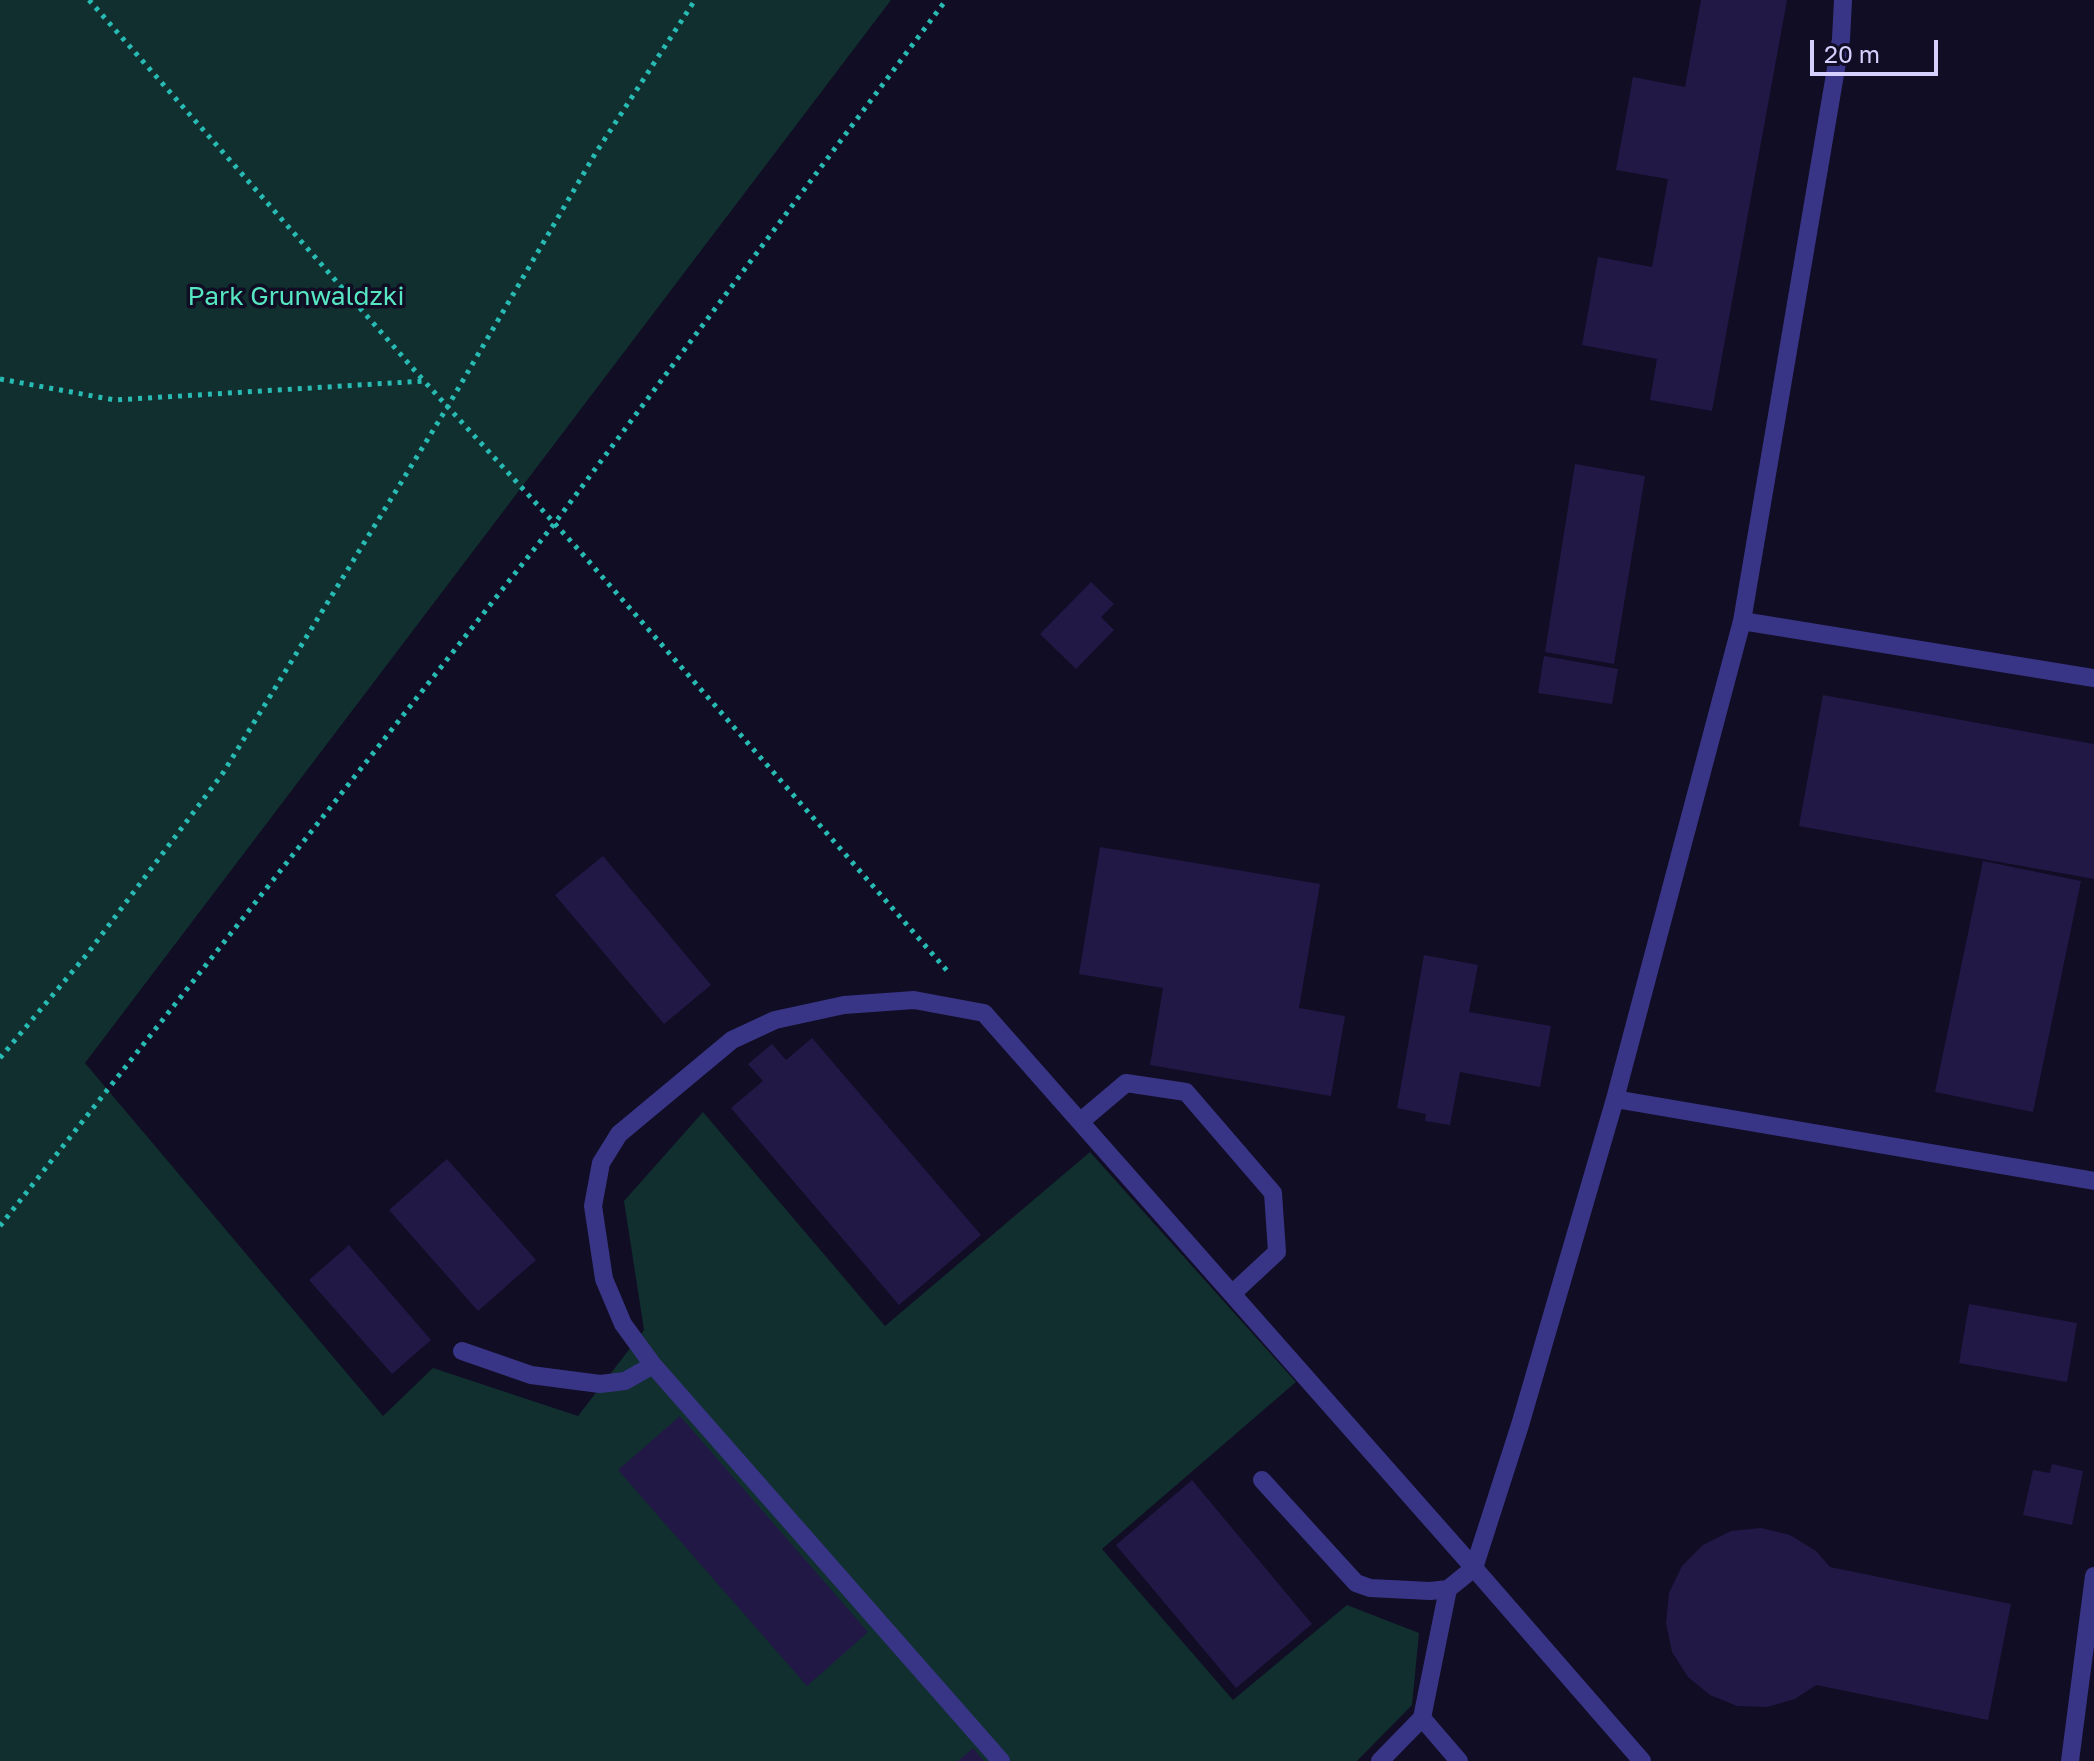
<!DOCTYPE html>
<style>
body{margin:0}
#map{position:relative;width:2094px;height:1761px;overflow:hidden;background:#110d24;font-family:"Golos Text",sans-serif}
canvas{display:block}
.scale{position:absolute;left:1810px;top:40px;width:128px;height:36px;box-sizing:border-box;border:4px solid #d6d0ff;border-top:0;padding-left:10px;font-size:24px;line-height:28px;white-space:nowrap;color:#d6d0ff;-webkit-text-stroke:6px #110d24;paint-order:stroke}
</style>
<div id="map">
<canvas width="2094" height="1761"></canvas>
<div class="scale">20 m</div>
</div>
<script>
const context = document.querySelector('canvas').getContext('2d');
context.lineJoin = 'round';
function fillPath(path, color) { context.fillStyle = color; context.fill(path, 'evenodd'); }
const poly = rows => new Path2D(rows.map(r => 'M' + r).join(''));
function trace(path, color, width, dash) { context.strokeStyle = color; context.lineWidth = width; context.lineCap = dash ? 'butt' : 'round'; context.setLineDash(dash || []); context.stroke(path); }
function label(font, color, halo, rows, align = 'center') {
  context.font = font + ' "Golos Text",sans-serif'; context.lineWidth = 7; context.setLineDash([]); context.textBaseline = 'middle'; context.strokeStyle = halo; context.fillStyle = color; for (const [text, x, y, turn = 0] of rows) {
    context.save(); context.translate(x, y); context.rotate((+turn || 0) * Math.PI / 180); context.textAlign = isNaN(turn) ? turn : align; if (halo) context.strokeText(text, 0, 0); context.fillText(text, 0, 0); context.restore();
  }
}
fillPath(poly([
 [0,0,891,0,85,1063,383,1416,433,1368,578,1416,644,1330,624,1201,703,1112,885,1326,1090,1152,1296,1382,1102,1549,1233,1700,1347,1605,1419,1633,1412,1705,1357,1761,0,1761]
]), '#102f2e');
fillPath(poly([
 [1701,0,1787,0,1712,411,1650,400,1657,359,1582,345,1598,257,1652,267,1668,179,1616,170,1633,77,1685,87],
 [1575,464,1645,476,1614,664,1545,652],
 [1091,582,1114,604,1101,617,1114,630,1076,669,1040,634],
 [1544,656,1618,669,1612,704,1538,693],
 [1823,695,2094,744,2094,879,1799,826],
 [1100,847,1320,884,1299,1008,1345,1016,1331,1096,1150,1065,1163,988,1079,974],
 [603,856,711,985,664,1024,555,895],
 [1983,861,2081,881,2033,1112,1935,1092],
 [1424,955,1478,965,1469,1012,1551,1026,1540,1087,1460,1072,1450,1125,1425,1121,1426,1114,1397,1108],
 [812,1038,981,1235,899,1305,731,1108,763,1081,748,1064,772,1044,786,1060],
 [447,1159,536,1260,478,1311,389,1210],
 [349,1245,431,1340,392,1374,309,1280],
 [1969,1304,2077,1323,2067,1382,1959,1363],
 [680,1416,868,1632,807,1686,618,1470],
 [2052,1464,2083,1471,2072,1525,2023,1515,2033,1470,2050,1473],
 [1192,1480,1312,1624,1236,1688,1116,1545],
 [1761,1528,1790,1535,1816,1551,1830,1567,2011,1604,1988,1720,1816,1685,1795,1699,1767,1707,1737,1706,1710,1695,1688,1677,1672,1652,1666,1623,1669,1593,1682,1566,1703,1545,1731,1531],
 [973,1748,984,1761,958,1761]
]), '#221846');
trace(poly([
 [89,0,424,381],
 [0,379,115,400,424,381,578,549,950,974],
 [0,1058,88,953,223,773,448,406,595,154,695,0],
 [0,1226,554,524,946,0]
]), '#28bbb3', 5, [4, 6]);
trace(poly([
 [1742,621,2094,678],
 [1615,1099,1742,621,1841,39,1843,0],
 [1081,1121,1126,1083,1186,1092,1273,1193,1277,1252,1234,1292],
 [462,1351,531,1375,600,1384,625,1381,653,1365],
 [1262,1480,1356,1583,1370,1588,1430,1591,1448,1589,1474,1568,1642,1761],
 [1422,1718,1459,1761],
 [1001,1761,653,1365,623,1324,604,1279,593,1206,601,1163,619,1134,732,1040,775,1020,844,1005,914,1000,984,1013,1474,1568,1520,1425,1615,1099,2094,1181],
 [1380,1761,1422,1718,1448,1589],
 [2070,1761,2094,1576]
]), '#393586', 18);
label('26px', '#56e6c2', '#110d24', [
 ["Park Grunwaldzki",296,297]
]);
</script>
